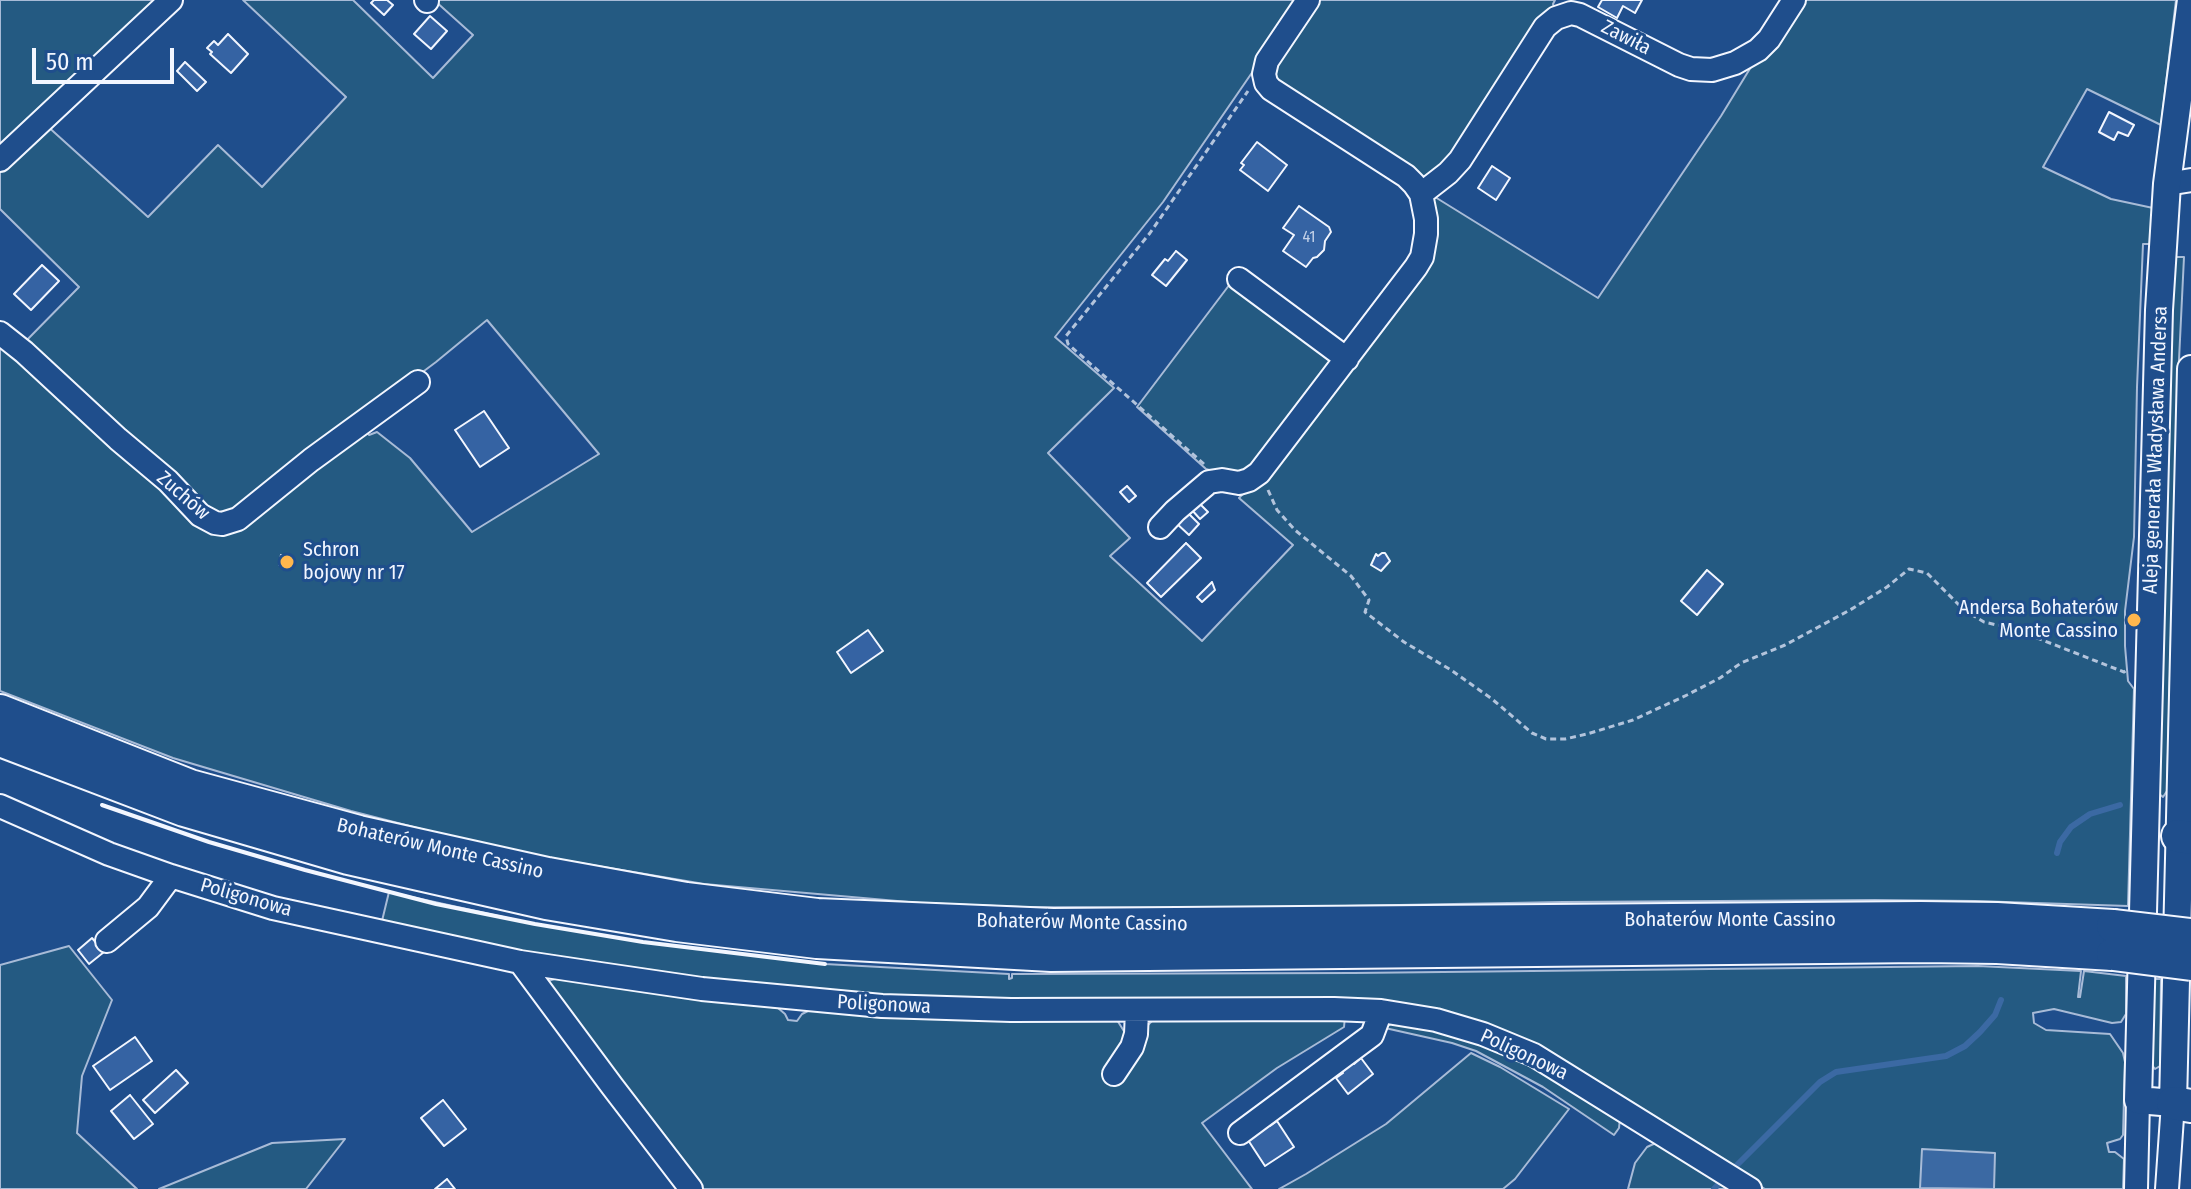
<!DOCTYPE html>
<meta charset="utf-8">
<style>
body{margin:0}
#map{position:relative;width:2191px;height:1189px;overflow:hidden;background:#1f4e8c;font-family:"Fira Sans Condensed",sans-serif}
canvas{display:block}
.scale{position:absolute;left:32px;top:48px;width:142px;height:36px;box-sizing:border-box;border:4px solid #f2f6ff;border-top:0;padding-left:10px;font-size:24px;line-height:28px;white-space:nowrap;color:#f2f6ff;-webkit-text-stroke:6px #1f4e8c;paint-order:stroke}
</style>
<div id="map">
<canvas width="2191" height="1189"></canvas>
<div class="scale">50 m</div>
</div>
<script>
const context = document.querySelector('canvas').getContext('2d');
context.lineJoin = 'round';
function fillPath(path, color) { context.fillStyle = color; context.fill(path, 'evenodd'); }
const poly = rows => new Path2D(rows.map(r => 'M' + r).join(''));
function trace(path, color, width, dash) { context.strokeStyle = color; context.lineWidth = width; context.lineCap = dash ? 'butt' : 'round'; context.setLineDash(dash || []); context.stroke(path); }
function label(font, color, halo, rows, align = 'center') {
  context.font = font + ' "Fira Sans Condensed",sans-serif'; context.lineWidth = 6; context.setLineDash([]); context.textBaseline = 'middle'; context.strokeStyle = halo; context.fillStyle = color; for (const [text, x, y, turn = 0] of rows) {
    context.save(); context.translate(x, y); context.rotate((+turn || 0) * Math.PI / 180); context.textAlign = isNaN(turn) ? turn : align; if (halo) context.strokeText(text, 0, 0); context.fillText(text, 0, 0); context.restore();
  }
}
const green = poly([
 [0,0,164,0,0,154,0,0],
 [243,0,353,0,433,78,473,35,434,0,1302,0,1163,202,1055,337,1114,388,1048,453,1130,538,1110,556,1202,641,1293,545,1239,498,1263,473,1426,263,1431,246,1431,208,1435,197,1598,298,1721,116,1754,62,1766,52,1779,37,1800,0,2176,0,2161,125,2087,89,2043,167,2111,199,2153,208,2150,244,2143,244,2137,387,2134,537,2125,611,2125,646,2128,681,2134,689,2128,906,1975,901,1875,900,1563,902,1235,908,1022,907,920,903,704,884,503,850,351,811,173,758,0,691,0,337,23,356,113,440,166,483,201,520,219,528,238,524,312,463,363,427,369,435,377,432,410,458,472,532,599,454,487,320,436,362,272,485,243,511,234,518,225,520,215,518,207,513,170,477,95,414,22,345,79,287,0,209,0,168,45,124,148,217,218,145,262,187,346,97,243,0],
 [1314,0,1555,0,1553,4,1555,11,1456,157,1428,179,1421,178,1281,88,1273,72,1314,0],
 [2175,257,2184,257,2177,401,2167,791,2163,797,2158,793,2168,373,2175,257],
 [1233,280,1337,362,1254,469,1237,478,1206,469,1137,407,1233,280],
 [389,892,535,924,643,942,825,964,1009,974,1009,979,1012,978,1012,974,1354,973,1978,966,2081,971,2078,997,2080,997,2084,971,2126,976,2126,1014,2121,1022,2112,1023,2054,1009,2033,1013,2034,1023,2046,1030,2110,1034,2123,1053,2125,1062,2123,1135,2120,1139,2107,1143,2109,1152,2115,1152,2124,1159,2123,1189,1765,1189,1722,1162,1488,1028,1178,1003,883,997,586,966,381,925,389,892],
 [69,946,112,1000,82,1076,77,1133,137,1189,0,1189,0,965,69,946],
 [558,978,778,1008,785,1014,788,1020,797,1021,802,1014,812,1009,1117,1020,1127,1036,1147,1026,1153,1020,1345,1017,1344,1027,1277,1068,1202,1123,1252,1189,697,1189,548,981,558,978],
 [2154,979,2161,979,2160,1066,2155,1069,2152,1065,2154,979],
 [1395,1021,1482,1042,1526,1062,1620,1118,1619,1128,1614,1135,1543,1087,1476,1051,1452,1043,1385,1028,1395,1021],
 [1471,1053,1500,1067,1569,1109,1515,1179,1503,1189,1279,1189,1306,1174,1386,1124,1471,1053],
 [345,1139,306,1189,159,1189,272,1143,345,1139],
 [1658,1142,1734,1189,1628,1189,1635,1163,1647,1147,1658,1142]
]);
fillPath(green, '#245a82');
trace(green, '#a8bbd7', 2);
const water = poly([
 [1922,1149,1995,1153,1994,1189,1920,1188,1922,1149]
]);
fillPath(water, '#3b69a3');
trace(water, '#a8bbd7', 2);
trace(poly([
 [2057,853,2060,842,2071,827,2090,814,2120,805],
 [1732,1170,1820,1082,1836,1072,1946,1056,1965,1046,1980,1032,1995,1015,2001,1000],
 [1714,1189,1724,1178]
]), '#3b69a3', 6);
const building = poly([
 [374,0,387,0,393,5,384,15,371,3,374,0],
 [1602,0,1642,0,1635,13,1623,6,1617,18,1598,7,1602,0],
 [430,16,447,31,431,49,414,34,430,16],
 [228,34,248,54,231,73,210,54,212,52,207,48,214,41,218,45,228,34],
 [185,62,206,82,197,91,177,71,185,62],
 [2109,112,2134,125,2128,136,2118,132,2114,140,2099,132,2109,112],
 [1257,142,1287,165,1268,191,1240,170,1244,165,1241,163,1257,142],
 [1492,166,1510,178,1496,200,1478,188,1492,166],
 [1299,206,1329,227,1331,232,1325,241,1324,250,1317,257,1313,258,1306,267,1283,251,1294,235,1283,228,1299,206],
 [1176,251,1187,260,1166,286,1152,275,1165,259,1168,261,1176,251],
 [42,265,59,281,31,310,14,294,42,265],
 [484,411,509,448,480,467,455,430,484,411],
 [1127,486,1136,496,1129,502,1120,492,1127,486],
 [1198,502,1208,512,1200,519,1191,509,1198,502],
 [1186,511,1199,524,1189,535,1175,522,1186,511],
 [1186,543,1201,558,1161,597,1147,583,1186,543],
 [1382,553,1385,553,1390,561,1381,571,1371,565,1376,554,1378,556,1382,553],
 [281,555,294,558,292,568,279,565,281,555],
 [1707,570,1723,584,1697,615,1681,601,1707,570],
 [1212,582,1215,590,1202,602,1197,597,1212,582],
 [868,630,883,651,851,673,837,652,868,630],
 [92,938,104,952,89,964,78,950,92,938],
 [135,1037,152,1061,110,1090,93,1066,135,1037],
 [1349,1058,1354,1064,1361,1058,1373,1074,1348,1094,1336,1078,1343,1073,1338,1066,1349,1058],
 [176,1070,188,1083,155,1113,143,1100,176,1070],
 [130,1095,153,1124,134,1139,111,1111,130,1095],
 [443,1100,466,1129,444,1146,421,1118,443,1100],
 [1267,1121,1270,1126,1277,1121,1294,1147,1265,1166,1248,1140,1259,1133,1256,1129,1267,1121],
 [447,1179,455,1189,435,1189,447,1179]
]);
fillPath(building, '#3563a3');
trace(building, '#f2f6ff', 2);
const minor = poly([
 [426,0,427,1],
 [0,160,171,0],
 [2167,184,2191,180],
 [1421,194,1448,173,1460,160,1545,27,1556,18,1571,13,1580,15,1679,65,1691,69,1712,70,1735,63,1758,50,1769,39,1794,0],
 [1239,279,1347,359],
 [0,333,24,352,118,439,168,481,200,515,215,523,222,524,238,519,311,460,418,382],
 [1160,527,1175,511,1209,482,1222,480,1239,483,1249,480,1259,473,1416,267,1422,257,1426,234,1426,219,1421,194,1414,184,1406,176,1271,89,1266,83,1264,74,1267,61,1308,0],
 [0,806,109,854,171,876,273,908,520,962,600,974,702,989,882,1006,1011,1010,1334,1009,1381,1011,1436,1020,1483,1034,1534,1055,1750,1189],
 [107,941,148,907,171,876],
 [520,962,612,1086,691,1189],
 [1114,1074,1132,1047,1136,1034,1137,1011],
 [1240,1133,1372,1035,1381,1011],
 [2136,1189,2138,1100],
 [2167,1189,2173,1103]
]);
const major = poly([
 [2191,0,2167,184,2159,310,2138,1100,2173,1103,2191,369]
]);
const highway = poly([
 [0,711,190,786,359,832,548,874,686,899,817,915,1053,925,1921,918,1997,919,2113,926],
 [0,740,184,810,348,858,546,903,677,925,817,942,1051,955,1923,946,1997,947,2113,954],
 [2178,836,2191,838],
 [2173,1103,2191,1106]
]);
trace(minor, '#f2f6ff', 26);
trace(major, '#f2f6ff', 30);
trace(highway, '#f2f6ff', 36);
trace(poly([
 [1204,464,1068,344,1066,336,1150,233,1248,91],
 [1268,490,1277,510,1295,530,1351,576,1369,600,1365,612,1404,642,1451,670,1492,699,1532,733,1546,739,1565,739,1587,734,1633,720,1687,695,1720,678,1741,663,1785,645,1850,610,1887,587,1909,569,1927,573,1964,610,1984,622,2014,629,2124,672,2128,669]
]), '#b3c4dc', 3, [6, 4]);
trace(minor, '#1f4e8c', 22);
trace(major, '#1f4e8c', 26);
trace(highway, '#1f4e8c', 32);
const highwayBridge = poly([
 [2113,926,2191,935],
 [2113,954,2191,964]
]);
trace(highwayBridge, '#f2f6ff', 36, []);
trace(highwayBridge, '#1f4e8c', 32);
trace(poly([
 [102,805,209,842,305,870,436,904,535,924,643,942,825,964]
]), '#f2f6ff', 4);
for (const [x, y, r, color] of [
 [287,562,8,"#ffb74d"],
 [2134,620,8,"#ffb74d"]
]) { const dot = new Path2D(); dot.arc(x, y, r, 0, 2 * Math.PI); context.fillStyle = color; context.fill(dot); trace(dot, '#1f4e8c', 3); }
label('16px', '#c3d1e8', null, [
 ["41",1309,238]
]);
label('20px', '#f2f6ff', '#1f4e8c', [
 ["Zawiła",1626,38,27],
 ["Aleja generała Władysława Andersa",2156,450,-88],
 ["Zuchów",183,496,41],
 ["Bohaterów Monte Cassino",440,849,13],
 ["Poligonowa",246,898,16],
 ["Bohaterów Monte Cassino",1730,920],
 ["Bohaterów Monte Cassino",1082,923,1],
 ["Poligonowa",884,1005,3],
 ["Poligonowa",1524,1055,25]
]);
label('20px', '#f2f6ff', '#1f4e8c', [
 ["Schron",303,550],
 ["bojowy nr 17",303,573],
 ["Andersa Bohaterów",2118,608,"right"],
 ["Monte Cassino",2118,631,"right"]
], 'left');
</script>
